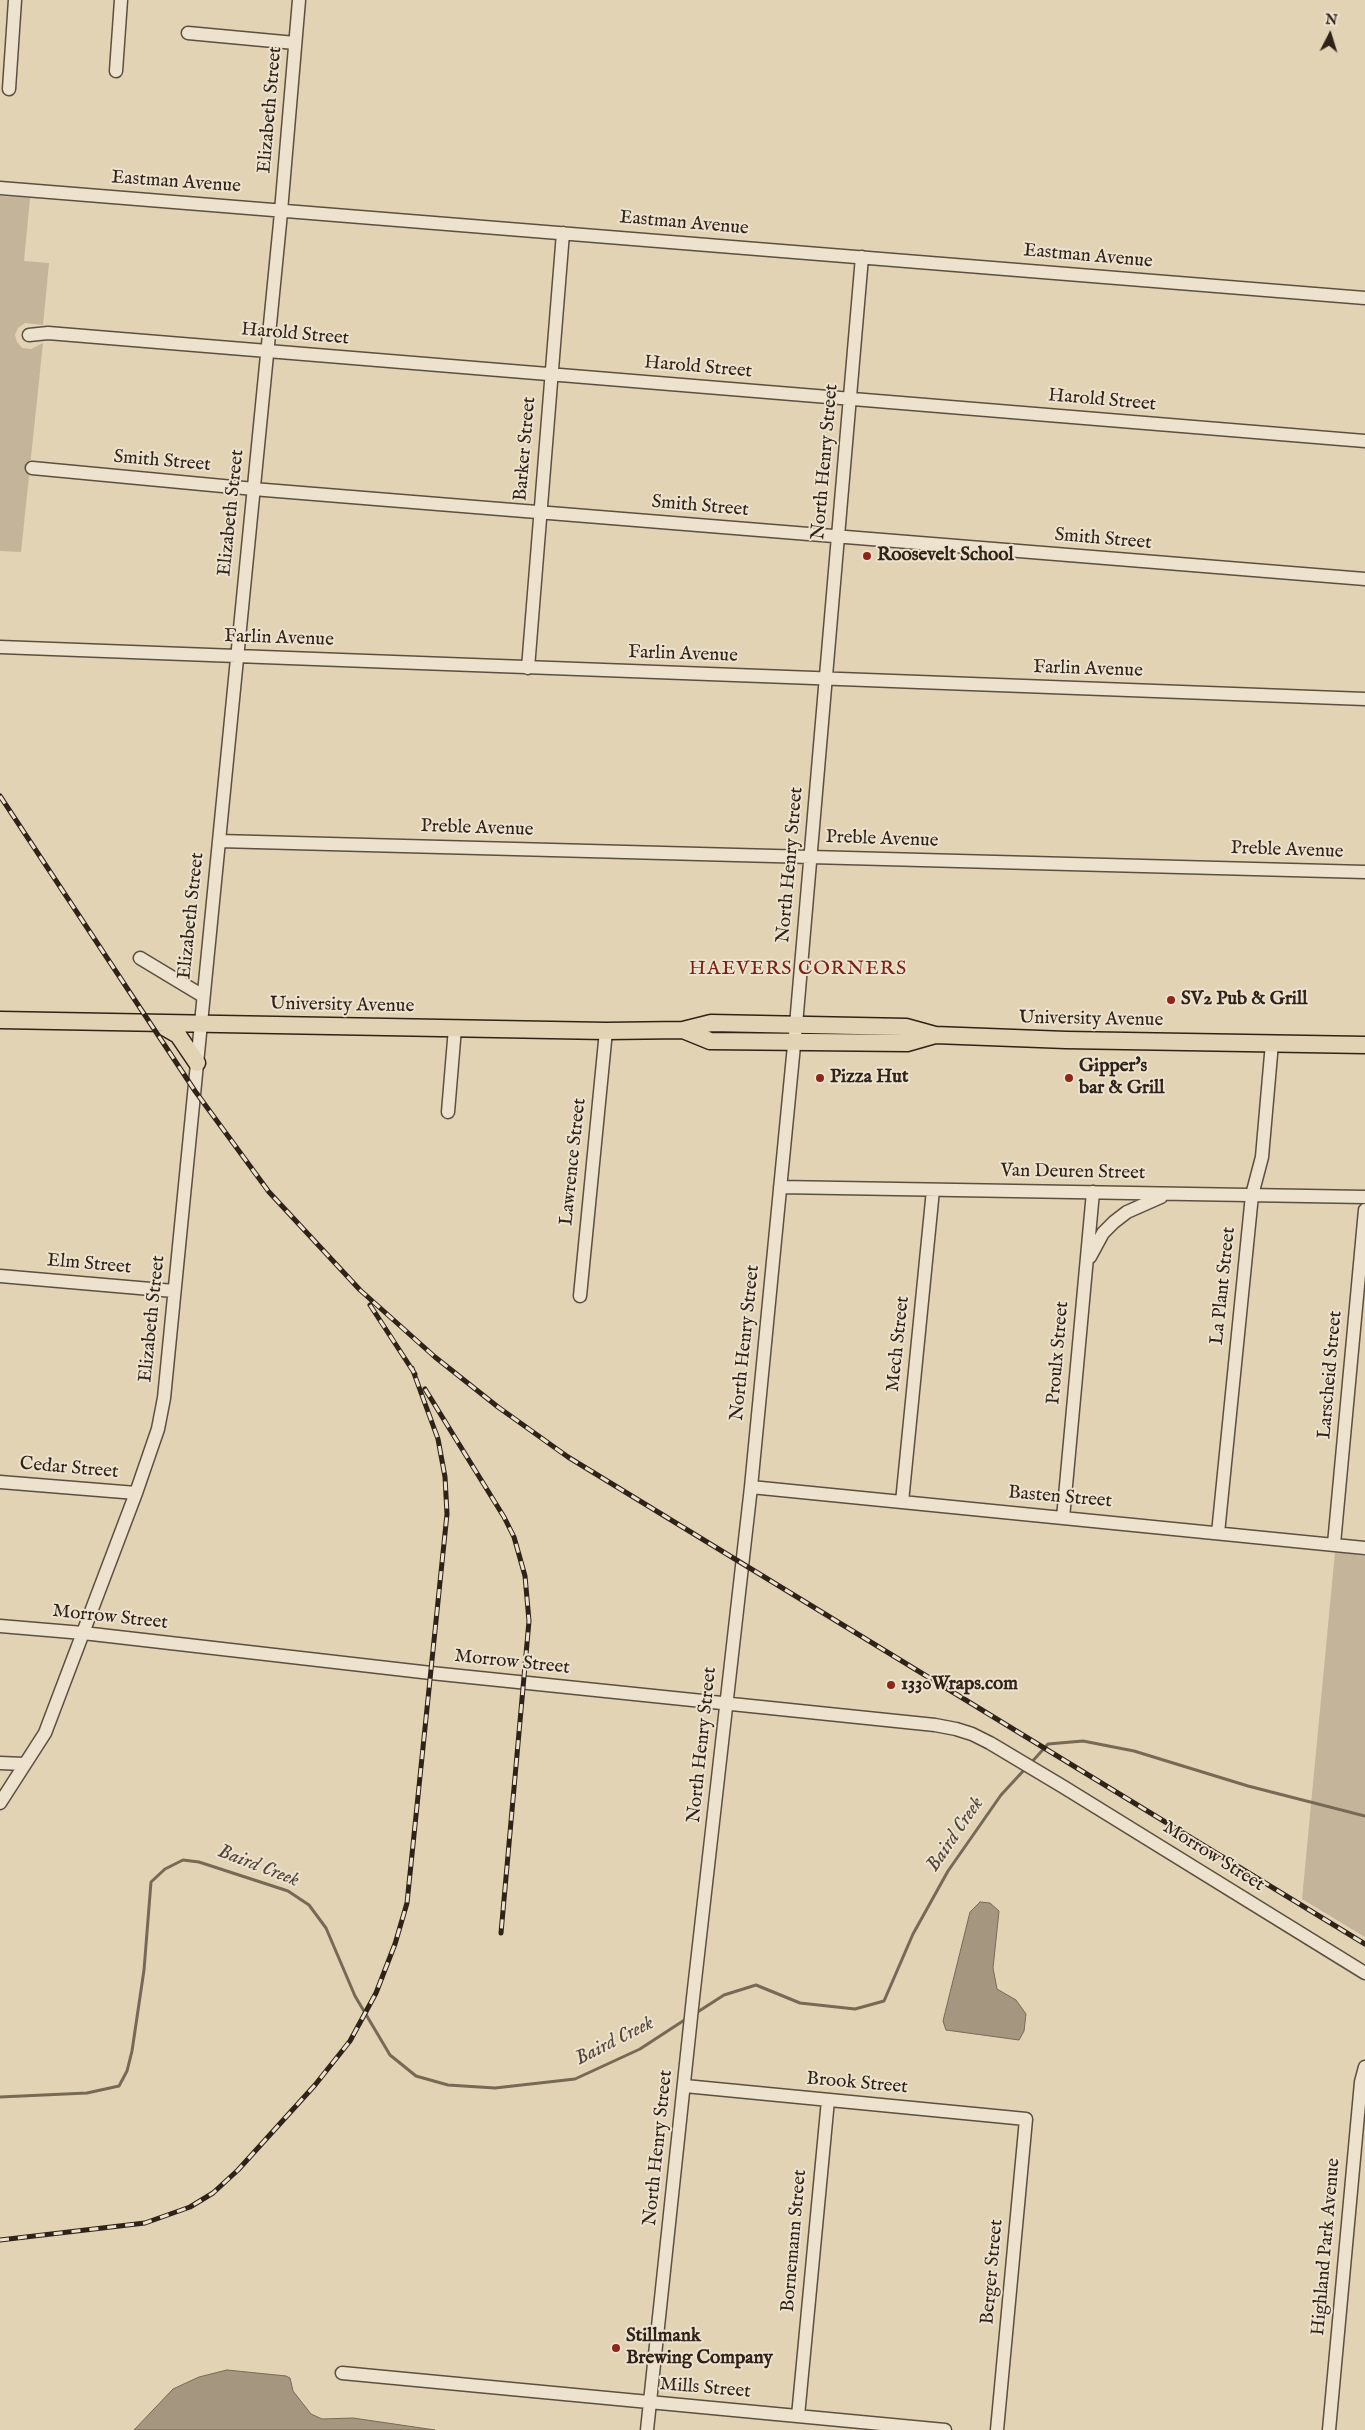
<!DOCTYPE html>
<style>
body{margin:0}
#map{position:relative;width:1365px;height:2430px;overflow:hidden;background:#e2d3b4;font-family:"IM FELL English",serif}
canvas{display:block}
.north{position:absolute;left:1305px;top:10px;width:50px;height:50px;-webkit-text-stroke:4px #ece2ce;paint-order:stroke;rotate:5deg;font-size:14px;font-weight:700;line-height:20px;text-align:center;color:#2f2319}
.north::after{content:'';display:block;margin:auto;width:18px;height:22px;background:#2f2319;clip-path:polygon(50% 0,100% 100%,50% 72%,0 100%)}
</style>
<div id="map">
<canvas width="1365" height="2430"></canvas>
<div class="north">N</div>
</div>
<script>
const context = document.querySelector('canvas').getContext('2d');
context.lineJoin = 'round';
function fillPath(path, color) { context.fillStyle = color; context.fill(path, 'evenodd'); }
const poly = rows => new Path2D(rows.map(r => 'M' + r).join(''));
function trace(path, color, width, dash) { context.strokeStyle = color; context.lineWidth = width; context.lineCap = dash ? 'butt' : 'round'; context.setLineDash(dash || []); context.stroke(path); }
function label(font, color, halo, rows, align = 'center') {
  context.font = font + ' "IM FELL English",serif'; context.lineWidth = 4; context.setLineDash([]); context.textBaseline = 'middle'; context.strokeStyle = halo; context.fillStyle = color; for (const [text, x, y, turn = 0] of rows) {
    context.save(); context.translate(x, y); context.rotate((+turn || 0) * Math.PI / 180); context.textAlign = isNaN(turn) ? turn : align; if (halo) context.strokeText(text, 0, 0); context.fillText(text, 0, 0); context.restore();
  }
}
fillPath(poly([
 [0,196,30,198,24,261,49,263,43,325,25,323,18,328,15,335,17,342,22,348,31,349,43,343,21,552,0,551],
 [1335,1552,1365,1556,1365,1937,1302,1899]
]), '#c4b59a');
const water = poly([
 [980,1902,990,1903,999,1911,993,1968,997,1989,1016,2000,1026,2014,1024,2031,1019,2040,946,2030,943,2021,970,1912,980,1902],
 [227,2370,286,2376,290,2378,293,2391,311,2414,322,2419,353,2418,435,2430,134,2430,173,2389,199,2377,227,2370]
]);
fillPath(water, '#a5977f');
trace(water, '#766956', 1);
trace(poly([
 [1030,1764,1048,1744,1083,1741,1134,1751,1248,1786,1365,1816],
 [696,2013,724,1995,756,1985,800,2003,855,2009,884,2001,913,1934,948,1871,1001,1795,1025,1769],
 [0,2097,87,2093,119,2086,127,2071,132,2051,144,1970,151,1882,165,1869,183,1860,199,1862,288,1891,309,1905,326,1928,355,1996,390,2055,416,2076,448,2085,495,2088,575,2079,640,2049,686,2019]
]), '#766956', 3);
const minor = poly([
 [188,33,295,43],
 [116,71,121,0],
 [9,89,15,0],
 [0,188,1365,298],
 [29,335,48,333,1365,441],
 [32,468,265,490,1365,579],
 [0,647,1365,699],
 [528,668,563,233],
 [219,841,1365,872],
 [140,958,203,996],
 [448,1112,455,1028],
 [780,1187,1365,1197],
 [1090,1257,1103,1233,1114,1222,1127,1212,1161,1197],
 [0,1276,174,1291],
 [580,1296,606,1031],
 [0,1482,136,1493],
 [751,1487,1365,1548],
 [902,1502,933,1190],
 [1063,1518,1093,1192],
 [1218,1533,1252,1195,1262,1157,1272,1043],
 [1334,1544,1365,1210],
 [0,1626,83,1633,431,1673,935,1725,956,1729,972,1734,990,1743,1062,1786,1365,1973],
 [0,1763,24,1764],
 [0,1803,45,1733,136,1493,158,1429,164,1398,280,223,299,0],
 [685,2086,1026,2119,997,2430],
 [342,2373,945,2430],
 [798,2416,828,2100],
 [647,2430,693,1998,751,1487,796,1025,862,257],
 [1329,2430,1361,2082,1365,2067]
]);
const major = poly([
 [0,1020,606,1031,683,1030,711,1023,906,1027,935,1035,1066,1040,1365,1045],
 [159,1024,178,1035,197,1063],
 [683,1030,710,1041,907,1043,935,1035]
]);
trace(minor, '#5c4f40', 15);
trace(major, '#2f2319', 19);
trace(minor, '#ece2ce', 12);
trace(major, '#e2d3b4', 16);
const rail = poly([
 [0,796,195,1091,269,1192,360,1290,435,1357,498,1407,568,1457,1365,1944],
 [370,1305,415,1374],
 [425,1389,504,1517,514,1537,525,1576,529,1621,501,1933],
 [0,2240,145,2223,190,2207,213,2193,238,2170,315,2085,350,2041,376,1993,395,1944,407,1903,447,1514,445,1477,438,1439,412,1368]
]);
trace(rail, '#2f2319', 5);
trace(rail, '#ece2ce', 3, [9]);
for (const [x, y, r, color] of [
 [867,556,5,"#8f2418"],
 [1171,1000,5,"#8f2418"],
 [820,1078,5,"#8f2418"],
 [1069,1078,5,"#8f2418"],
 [891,1685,5,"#8f2418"],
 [616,2348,5,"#8f2418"]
]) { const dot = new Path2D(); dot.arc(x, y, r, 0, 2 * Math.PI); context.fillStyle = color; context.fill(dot); trace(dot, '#ece2ce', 2); }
label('19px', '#2f2319', '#ece2ce', [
 ["Elizabeth Street",271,110,-85],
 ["Eastman Avenue",176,183,4],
 ["Eastman Avenue",684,224,5],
 ["Eastman Avenue",1088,257,5],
 ["Harold Street",295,335,5],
 ["Harold Street",698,368,5],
 ["Harold Street",1102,401,5],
 ["Barker Street",526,449,-85],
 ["Smith Street",162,462,5],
 ["North Henry Street",826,462,-85],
 ["Smith Street",700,507,5],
 ["Elizabeth Street",232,513,-84],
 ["Smith Street",1103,540,5],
 ["Farlin Avenue",279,639,2],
 ["Farlin Avenue",683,655,2],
 ["Farlin Avenue",1088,670,2],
 ["Preble Avenue",477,829,2],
 ["Preble Avenue",882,840,2],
 ["Preble Avenue",1287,851,2],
 ["North Henry Street",791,865,-85],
 ["Elizabeth Street",192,916,-84],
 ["University Avenue",342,1006,1],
 ["University Avenue",1091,1020,1],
 ["Lawrence Street",574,1162,-84],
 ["Van Deuren Street",1073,1173,1],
 ["Elm Street",89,1265,5],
 ["La Plant Street",1224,1286,-84],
 ["Elizabeth Street",153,1319,-84],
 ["North Henry Street",746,1343,-84],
 ["Mech Street",899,1344,-84],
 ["Proulx Street",1059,1353,-85],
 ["Larscheid Street",1331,1375,-85],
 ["Cedar Street",69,1469,5],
 ["Basten Street",1060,1498,5],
 ["Morrow Street",110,1618,6],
 ["Morrow Street",512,1663,6],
 ["North Henry Street",703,1745,-84],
 ["Morrow Street",1213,1857,32],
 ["Brook Street",857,2084,5],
 ["North Henry Street",659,2148,-84],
 ["Bornemann Street",795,2241,-85],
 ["Highland Park Avenue",1327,2247,-85],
 ["Berger Street",993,2272,-85],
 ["Mills Street",705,2389,5]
]);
label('bold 19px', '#2f2319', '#ece2ce', [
 ["Roosevelt School",877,556],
 ["SV2 Pub & Grill",1181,1000],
 ["Gipper's",1079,1067],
 ["bar & Grill",1079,1089],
 ["Pizza Hut",830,1078],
 ["1330Wraps.com",901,1685],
 ["Stillmank",626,2337],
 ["Brewing Company",626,2359]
], 'left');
context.letterSpacing = '1px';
label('20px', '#7a1f14', '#ece2ce', [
 ["HAEVERS CORNERS",798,970]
]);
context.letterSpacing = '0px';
label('italic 20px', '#524638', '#ece2ce', [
 ["Baird Creek",956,1835,-56],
 ["Baird Creek",258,1867,21],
 ["Baird Creek",615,2042,-27]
]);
</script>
